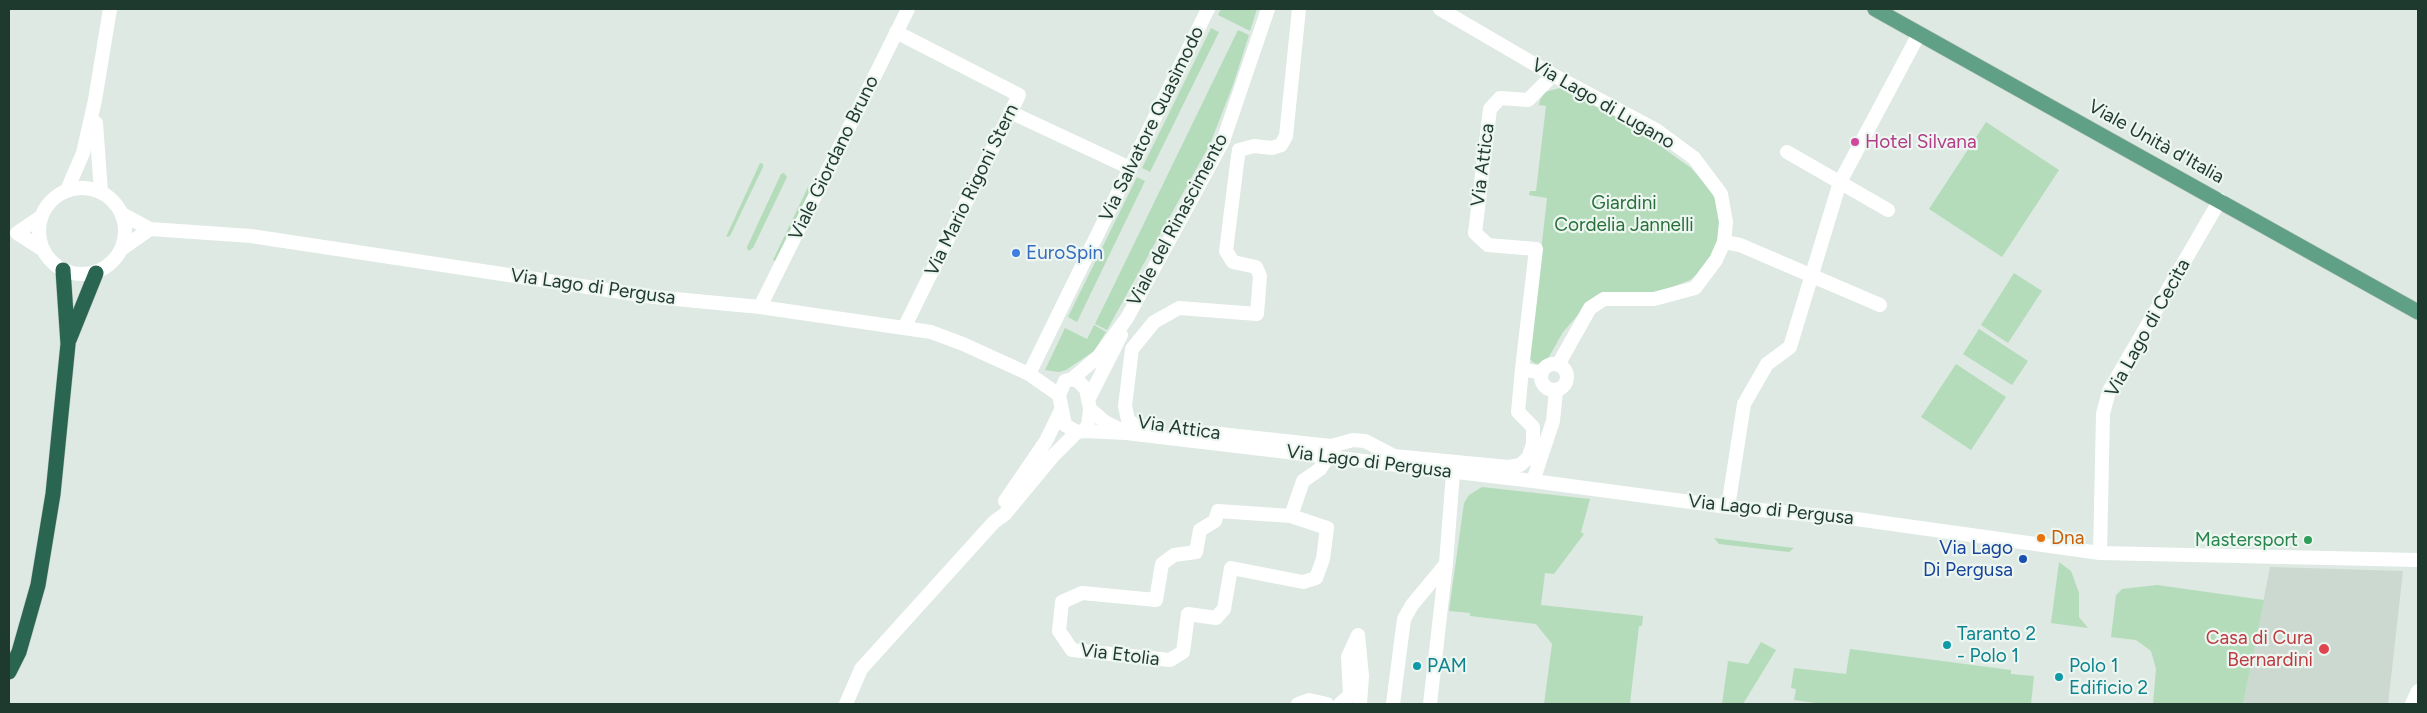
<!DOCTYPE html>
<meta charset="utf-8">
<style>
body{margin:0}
#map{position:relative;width:2427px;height:713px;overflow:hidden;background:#dde9e2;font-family:Figtree,sans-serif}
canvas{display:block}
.frame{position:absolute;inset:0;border:10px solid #1e392e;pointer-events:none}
</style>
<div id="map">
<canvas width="2427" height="713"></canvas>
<div class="frame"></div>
</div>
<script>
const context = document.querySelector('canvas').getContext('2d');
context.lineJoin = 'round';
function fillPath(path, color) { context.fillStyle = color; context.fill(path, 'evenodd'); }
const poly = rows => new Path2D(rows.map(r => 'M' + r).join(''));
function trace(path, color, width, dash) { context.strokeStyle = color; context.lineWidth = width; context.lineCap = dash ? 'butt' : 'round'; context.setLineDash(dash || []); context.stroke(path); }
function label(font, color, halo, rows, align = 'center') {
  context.font = font + ' Figtree,sans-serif'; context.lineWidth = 4.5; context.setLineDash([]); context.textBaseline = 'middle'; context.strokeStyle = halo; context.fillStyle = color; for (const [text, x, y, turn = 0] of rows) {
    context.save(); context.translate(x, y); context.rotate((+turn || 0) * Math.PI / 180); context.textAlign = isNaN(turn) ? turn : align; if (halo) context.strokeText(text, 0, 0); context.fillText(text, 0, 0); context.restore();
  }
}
fillPath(poly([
 [2270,567,2403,571,2388,704,2243,704]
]), '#cbd9d1');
fillPath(poly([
 [1221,9,1257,9,1250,31,1218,15],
 [1211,28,1219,32,1150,172,1142,168],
 [1238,30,1249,35,1233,85,1210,144,1107,330,1095,324],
 [1560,88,1628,123,1691,168,1712,192,1718,207,1720,224,1717,247,1700,272,1690,280,1657,293,1609,292,1591,300,1563,332,1546,362,1540,364,1534,363,1529,358,1547,198,1529,195,1530,191,1536,191,1546,106,1539,105,1540,100,1545,92],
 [1986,122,2059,170,2002,257,1929,209],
 [760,163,763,164,763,167,730,236,726,237],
 [784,173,787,177,753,248,748,251,747,247,781,174],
 [1137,177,1145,181,1077,322,1068,317],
 [808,187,812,190,776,261,773,260],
 [2014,273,2042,291,2008,343,1981,325],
 [1094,325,1106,332,1094,351,1066,370,1059,372,1045,370,1065,328,1087,339],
 [1979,329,2028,361,2012,385,1963,354],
 [1956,364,2006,397,1971,450,1921,417],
 [1482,487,1590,499,1581,532,1584,534,1554,574,1545,573,1541,605,1643,616,1642,626,1639,626,1630,703,1636,704,1544,704,1552,644,1536,624,1470,616,1470,613,1449,611,1464,503,1469,495],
 [1714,538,1794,548,1789,552,1719,544],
 [2059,562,2071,571,2079,593,2079,617,2088,628,2051,623],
 [2157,585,2264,600,2243,704,2153,704,2156,669,2151,651,2136,640,2111,637,2116,595,2122,589],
 [1761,642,1776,650,1743,704,1722,704,1728,661,1748,664],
 [1850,649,2011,670,2011,674,2034,676,2031,704,1823,704,1794,700,1796,689,1791,688,1794,668,1846,674]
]), '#b4dcba');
const major = poly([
 [1875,9,2418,312]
]);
const highway = poly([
 [69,340,96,273],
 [9,672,19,652,38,585,53,494,68,344,63,270]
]);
trace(major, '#bcc4c0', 16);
trace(highway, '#bcc4c0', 16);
trace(poly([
 [1440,9,1553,75,1656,130,1694,158,1721,194,1726,222,1724,242,1716,260,1695,288,1654,299,1604,299,1590,308,1558,365],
 [896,32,1019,95,904,328],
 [1010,112,1130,168],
 [96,123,101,192],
 [1787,152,1888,210],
 '39 231a43 43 0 1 1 86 0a43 43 0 1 1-86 0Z',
 [67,190,83,153,95,100,110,9],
 [122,214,150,229,123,248],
 [42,216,17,233,42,249],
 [150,229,251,236,654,297,760,307,931,332,963,344,1029,374,1059,395],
 [1724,242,1740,245,1880,305],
 [760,307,908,9],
 '1541 377a13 13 0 1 1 26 0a13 13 0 1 1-26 0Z',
 [1541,373,1522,369,1536,249,1488,245,1475,233,1490,109,1500,98,1528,100,1553,75],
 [1029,374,1208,9],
 [1072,379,1099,356,1127,318,1223,141,1268,9],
 [1072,379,1078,381,1086,389,1090,409,1088,425,1084,431,1077,432,1065,425,1059,395,1065,381,1072,379],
 [1088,400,1121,335],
 [1090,409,1105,422,1121,430],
 [1150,427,1136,426,1128,420,1125,406,1132,349,1154,322,1179,308,1257,314,1260,276,1256,267,1233,262,1226,251,1237,163,1239,150,1254,146,1272,148,1281,145,1286,136,1299,9],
 [1084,431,1126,433,1533,481,1728,507,1856,519,2100,553,2418,560],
 [1211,433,1331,446,1353,440,1365,441,1394,456,1508,467,1520,465,1528,458,1533,444,1533,427,1518,412,1522,369],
 [1533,481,1553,421,1556,391],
 [1005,501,1046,441,1061,410],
 [1728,507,1744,404,1767,364,1790,347,1840,182,1919,34],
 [1291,516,1327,528,1323,559,1316,578,1303,582,1231,568,1224,609,1216,618,1188,614,1183,652,1170,660,1072,650,1059,631,1062,602,1082,593,1156,600,1162,564,1174,555,1196,552,1200,530,1215,521,1218,511,1291,516,1303,481,1320,469,1328,457],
 [2100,553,2103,414,2109,391,2220,200],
 [846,704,861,669,994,522,1005,514,1053,456,1077,432],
 [1298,704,1309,700,1327,704],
 [1340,704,1350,695,1348,657,1358,635,1362,676,1360,704],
 [1393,704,1404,619,1412,605,1446,564],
 [1430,704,1446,563,1453,473],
 [2412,704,2418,691]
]), '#fff', 14);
trace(major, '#60a087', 15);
trace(highway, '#2a6551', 15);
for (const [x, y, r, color] of [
 [1855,142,5,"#d1479c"],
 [1016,253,5,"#3f7fe0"],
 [2041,538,5,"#e8710a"],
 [2308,540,5,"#2e9e5b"],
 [2023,559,5,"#1a4fb4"],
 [1947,645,5,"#0f9aa8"],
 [2324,649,6,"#e0444e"],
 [1417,666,5,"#0f9aa8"],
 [2059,677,5,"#0f9aa8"]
]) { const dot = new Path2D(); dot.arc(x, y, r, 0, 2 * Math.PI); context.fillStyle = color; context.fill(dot); trace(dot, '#edf6f0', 2); }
label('19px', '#1e392e', '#edf6f0', [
 ["Via Lago di Lugano",1603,104,30],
 ["Via Salvatore Quasìmodo",1152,124,-64],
 ["Viale Unità d'Italia",2156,142,29],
 ["Viale Giordano Bruno",834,158,-64],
 ["Via Attica",1483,165,-83],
 ["Via Mario Rigoni Stern",972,190,-64],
 ["Viale del Rinascimento",1178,220,-62],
 ["Via Lago di Pergusa",593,287,8],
 ["Via Lago di Cecita",2148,328,-61],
 ["Via Attica",1179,428,8],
 ["Via Lago di Pergusa",1369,462,7],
 ["Via Lago di Pergusa",1771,510,6],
 ["Via Etolia",1120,655,7]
]);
label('19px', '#b23c85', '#edf6f0', [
 ["Hotel Silvana",1865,142]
], 'left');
label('19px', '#28703a', '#edf6f0', [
 ["Giardini",1624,203],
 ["Cordelia Jannelli",1624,225]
]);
label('19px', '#366cbe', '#edf6f0', [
 ["EuroSpin",1026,253]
], 'left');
label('19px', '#c56008', '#edf6f0', [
 ["Dna",2051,538]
], 'left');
label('19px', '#27864d', '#edf6f0', [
 ["Mastersport",2298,540]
], 'right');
label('19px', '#164399', '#edf6f0', [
 ["Via Lago",2013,548],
 ["Di Pergusa",2013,570]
], 'right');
label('19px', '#0d838f', '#edf6f0', [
 ["Taranto 2",1957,634],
 ["- Polo 1",1957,656],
 ["PAM",1427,666],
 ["Polo 1",2069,666],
 ["Edificio 2",2069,688]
], 'left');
label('19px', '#be3a42', '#edf6f0', [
 ["Casa di Cura",2313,638],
 ["Bernardini",2313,660]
], 'right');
</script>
